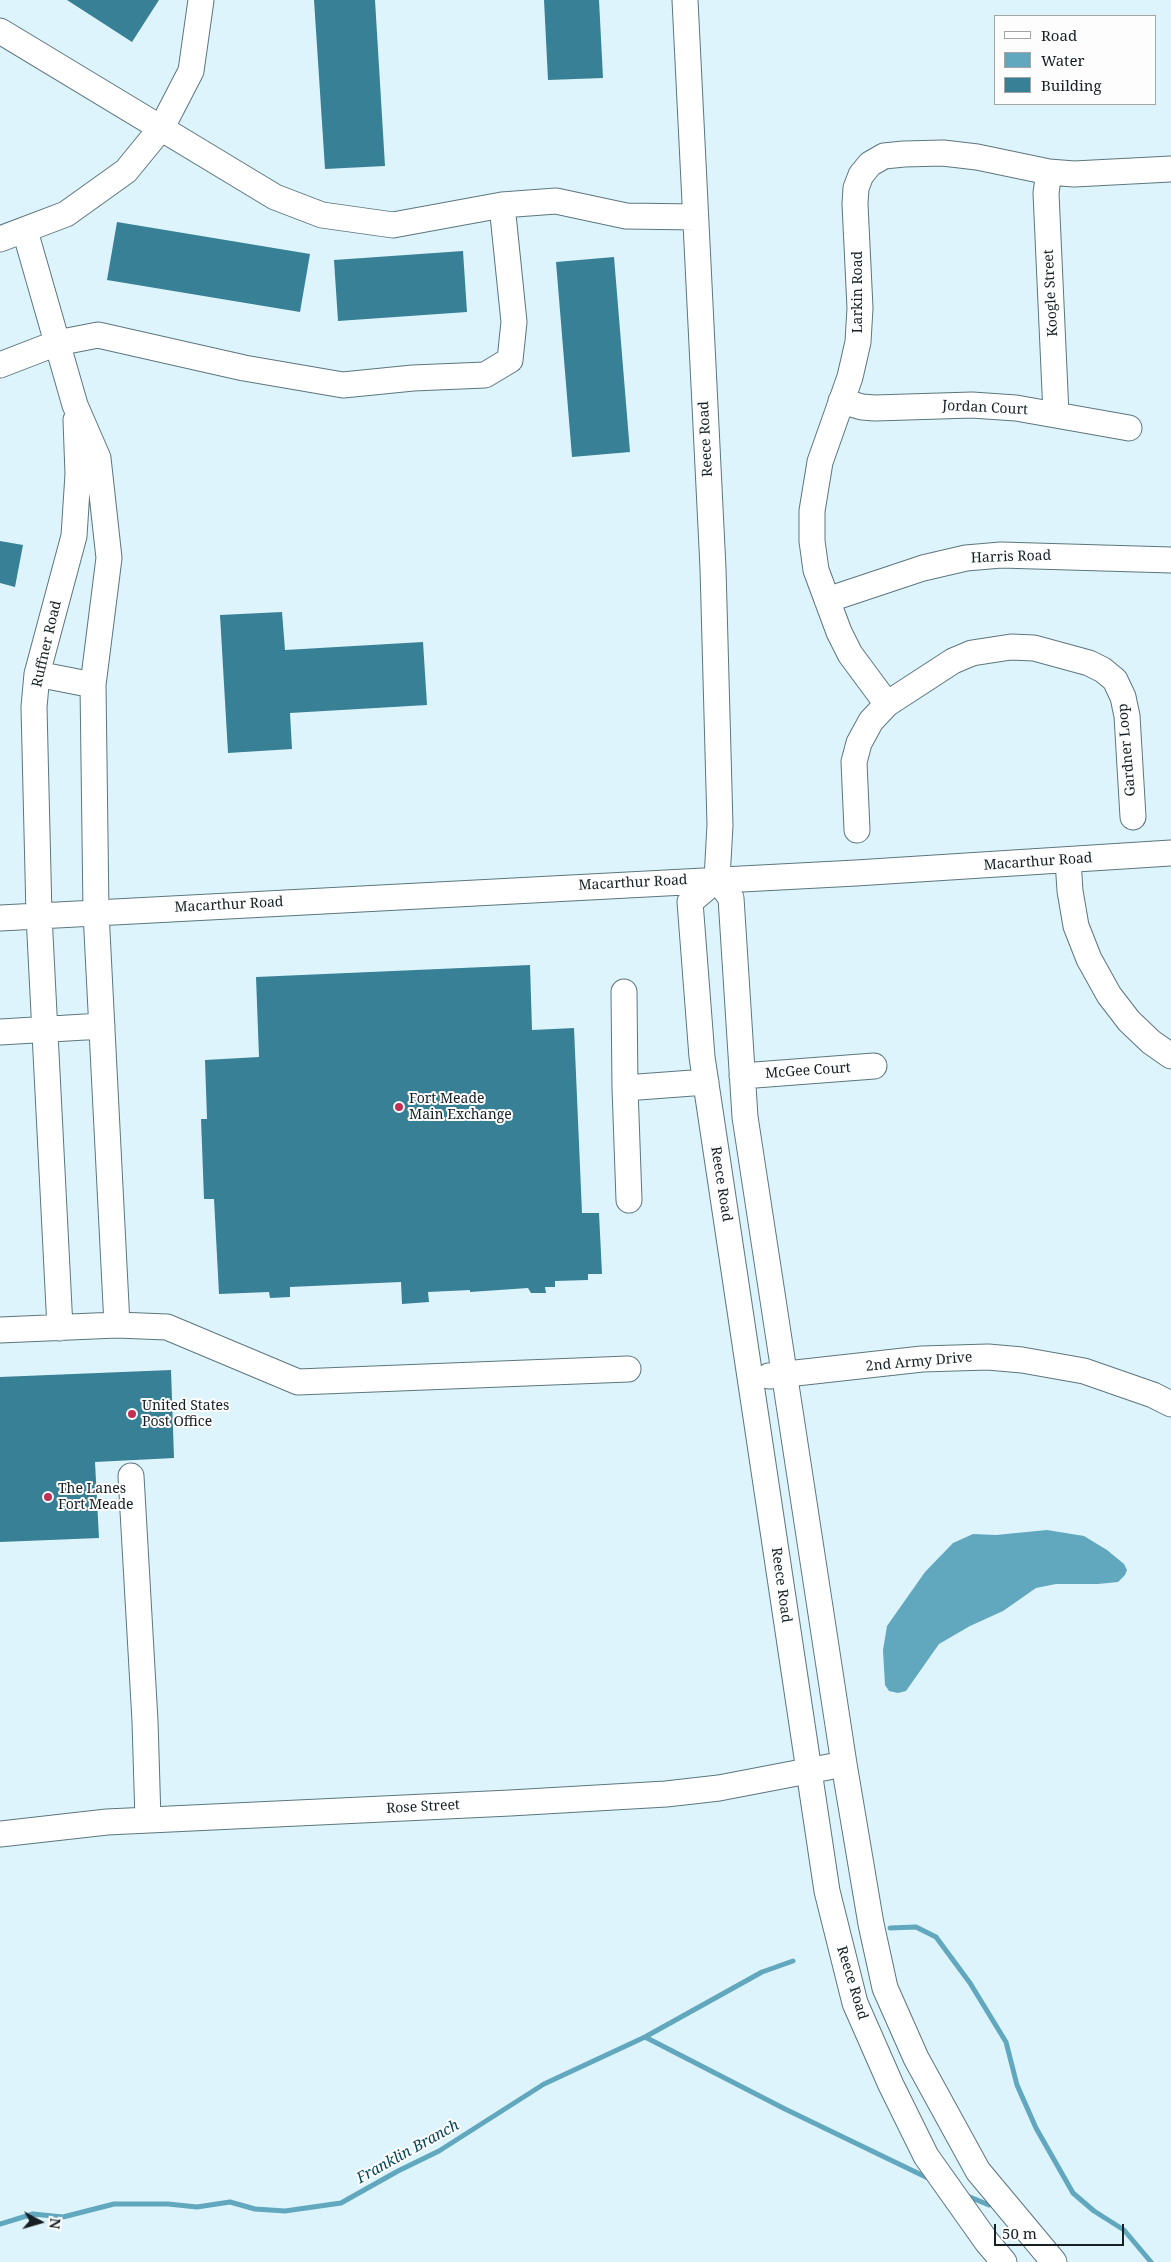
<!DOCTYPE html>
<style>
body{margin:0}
#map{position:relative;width:1171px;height:2262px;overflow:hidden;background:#def4fc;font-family:"Noto Serif",serif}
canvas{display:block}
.legend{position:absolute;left:994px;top:15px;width:162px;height:90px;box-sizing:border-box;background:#fdfdfd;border:1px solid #a1a5a6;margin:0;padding:6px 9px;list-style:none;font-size:15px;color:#162024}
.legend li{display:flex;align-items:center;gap:10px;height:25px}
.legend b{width:25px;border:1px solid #a1a5a6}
.north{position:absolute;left:15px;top:2197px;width:50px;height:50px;-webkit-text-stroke:4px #fdfdfd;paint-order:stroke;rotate:96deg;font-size:14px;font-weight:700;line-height:20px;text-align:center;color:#162024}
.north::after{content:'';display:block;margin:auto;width:18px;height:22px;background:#162024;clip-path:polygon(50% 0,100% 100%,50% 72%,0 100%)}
.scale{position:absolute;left:994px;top:2224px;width:130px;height:22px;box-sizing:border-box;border:2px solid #162024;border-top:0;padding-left:6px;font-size:15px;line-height:18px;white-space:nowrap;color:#162024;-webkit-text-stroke:4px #fdfdfd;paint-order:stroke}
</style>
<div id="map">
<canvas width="1171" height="2262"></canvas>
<ul class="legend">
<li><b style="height:6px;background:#fff"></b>Road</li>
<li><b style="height:14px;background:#61a7be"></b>Water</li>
<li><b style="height:14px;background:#388096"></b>Building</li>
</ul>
<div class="north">N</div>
<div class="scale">50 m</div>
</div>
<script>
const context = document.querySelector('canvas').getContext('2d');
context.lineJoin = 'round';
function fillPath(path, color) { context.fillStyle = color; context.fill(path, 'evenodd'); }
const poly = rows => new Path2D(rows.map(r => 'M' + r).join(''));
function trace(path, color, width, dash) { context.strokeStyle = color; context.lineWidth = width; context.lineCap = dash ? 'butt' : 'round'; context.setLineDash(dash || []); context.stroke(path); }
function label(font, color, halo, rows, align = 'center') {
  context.font = font + ' "Noto Serif",serif'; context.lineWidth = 4; context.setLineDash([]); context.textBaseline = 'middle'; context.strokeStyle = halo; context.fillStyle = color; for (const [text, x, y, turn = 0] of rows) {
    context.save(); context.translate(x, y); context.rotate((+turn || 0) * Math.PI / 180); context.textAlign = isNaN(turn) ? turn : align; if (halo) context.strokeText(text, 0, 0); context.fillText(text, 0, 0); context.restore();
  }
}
fillPath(poly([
 [1047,1530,1084,1536,1107,1550,1124,1564,1127,1570,1125,1575,1118,1582,1098,1584,1056,1584,1036,1588,1003,1611,970,1626,939,1644,906,1691,898,1693,889,1691,885,1685,883,1650,887,1626,925,1572,953,1543,973,1534,996,1535]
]), '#61a7be');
trace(poly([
 [890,1928,916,1927,936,1937,970,1983,1006,2042,1017,2085,1036,2128,1073,2193,1094,2211,1124,2230,1151,2262],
 [645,2037,785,2109,932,2180],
 [965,2195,989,2205],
 [0,2224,33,2214,63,2217,114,2204,168,2204,197,2207,230,2202,255,2209,285,2211,341,2203,398,2171,439,2151,544,2084,645,2037,762,1972,793,1961]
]), '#61a7be', 5);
fillPath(poly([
 [67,0,159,0,132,42],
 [314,0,375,0,385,166,325,169],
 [544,0,599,0,603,78,548,80],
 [117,222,310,254,300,312,107,280],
 [463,251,467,312,338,321,334,260],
 [614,257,630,452,572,457,556,262],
 [0,541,23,545,15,587,0,583],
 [282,612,285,650,423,642,427,705,290,713,292,749,228,753,220,615],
 [530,965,532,1030,574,1028,582,1213,599,1213,602,1274,588,1274,588,1280,555,1281,555,1287,545,1287,546,1293,531,1293,528,1288,470,1292,470,1290,428,1292,429,1302,402,1304,401,1282,290,1287,290,1297,270,1298,269,1292,219,1294,214,1199,204,1199,201,1119,207,1119,205,1060,259,1057,256,977],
 [171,1370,174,1458,95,1462,99,1538,0,1542,0,1377]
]), '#388096');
const minor = poly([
 [685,0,713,568,720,825,717,879,731,898,745,1117,844,1764,871,1924,885,1988,916,2058,978,2171,1054,2262],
 [0,31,275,197,322,215,393,225,502,205,556,201,626,216,695,217],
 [1049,172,1046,193,1056,414],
 [25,231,75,405,98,458,109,558,93,685,96,912,117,1325],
 [0,239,66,214,126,171,162,127,191,71,201,0],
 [0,365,57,343,98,335,244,368,343,385,413,378,485,375,510,360,514,322,502,205],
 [841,401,862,407,875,408,972,405,1016,408,1129,428],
 [827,600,923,568,966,558,1001,555,1171,560],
 [37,674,93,685],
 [887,704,850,654,839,632,816,570,812,541,812,511,820,462,850,377,858,342,860,308,855,204,856,188,861,175,870,164,884,156,904,154,943,153,977,157,1049,172,1074,174,1171,169],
 [857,830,854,762,859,743,871,721,887,704,953,661,972,653,1011,647,1034,648,1089,663,1103,670,1115,680,1123,697,1127,716,1133,817],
 [1068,860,1070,891,1076,926,1089,959,1109,995,1129,1021,1151,1042,1171,1056],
 [717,879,690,902,702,1057,827,1891,855,2003,891,2085,926,2156,987,2242,1004,2262],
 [0,918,856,873,1171,853],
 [624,992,625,1088],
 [0,1032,102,1026],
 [742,1076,874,1066],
 [629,1200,625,1088,706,1082],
 [60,1328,39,915,34,707,37,674,74,536,78,474,76,420],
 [0,1330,117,1325,167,1327,298,1382,628,1369],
 [769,1376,922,1359,988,1357,1022,1360,1084,1371,1153,1395,1171,1404],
 [131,1476,145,1721,148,1820],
 [0,1834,107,1822,510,1803,666,1794,719,1788,844,1764]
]);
trace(minor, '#5c767e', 27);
trace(minor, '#fff', 25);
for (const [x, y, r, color] of [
 [399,1107,5,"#c03055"],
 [132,1414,5,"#c03055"],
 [48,1497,5,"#c03055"]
]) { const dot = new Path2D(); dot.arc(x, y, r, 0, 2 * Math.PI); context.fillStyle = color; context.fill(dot); trace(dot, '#fdfdfd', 2); }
label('14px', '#162024', '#fdfdfd', [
 ["Larkin Road",858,292,-90],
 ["Koogle Street",1051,293,-93],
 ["Jordan Court",985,408,3],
 ["Reece Road",706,439,-93],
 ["Harris Road",1011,557,-2],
 ["Ruffner Road",47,644,-77],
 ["Gardner Loop",1127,750,-95],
 ["Macarthur Road",1038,862,-4],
 ["Macarthur Road",633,883,-3],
 ["Macarthur Road",229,905,-3],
 ["McGee Court",808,1071,-4],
 ["Reece Road",721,1184,81],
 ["2nd Army Drive",919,1362,-5],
 ["Reece Road",781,1585,82],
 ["Rose Street",423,1807,-3],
 ["Reece Road",852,1983,73]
]);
label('14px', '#162024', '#fdfdfd', [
 ["Fort Meade",409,1099],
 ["Main Exchange",409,1115],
 ["United States",142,1406],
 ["Post Office",142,1422],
 ["The Lanes",58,1489],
 ["Fort Meade",58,1505]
], 'left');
label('italic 15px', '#054758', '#fdfdfd', [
 ["Franklin Branch",408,2152,-29]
]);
</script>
